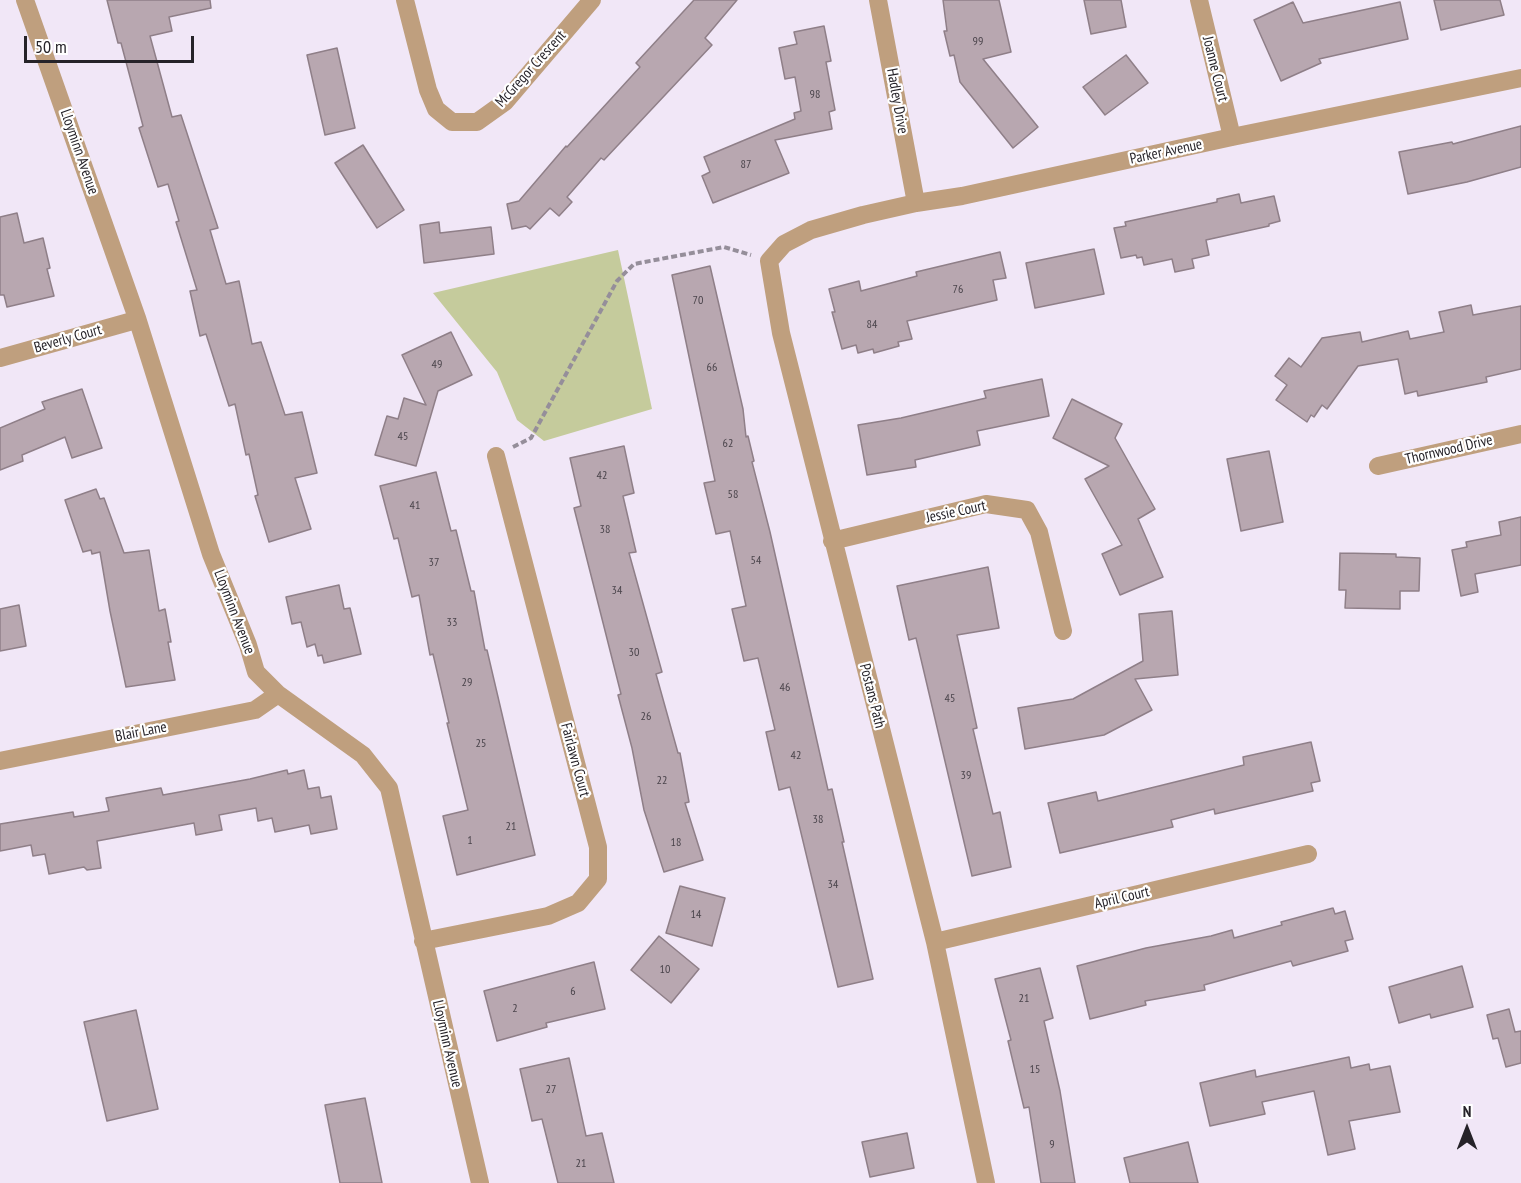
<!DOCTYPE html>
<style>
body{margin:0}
#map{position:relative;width:1521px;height:1183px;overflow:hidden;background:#f1e7f7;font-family:"PT Sans Narrow",sans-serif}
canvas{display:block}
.north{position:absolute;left:1437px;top:1099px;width:60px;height:60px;-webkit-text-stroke:4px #fff;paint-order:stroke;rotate:0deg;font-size:16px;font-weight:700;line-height:24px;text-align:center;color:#262329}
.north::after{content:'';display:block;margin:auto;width:21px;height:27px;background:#262329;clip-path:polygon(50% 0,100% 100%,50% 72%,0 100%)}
.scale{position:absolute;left:24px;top:36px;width:170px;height:27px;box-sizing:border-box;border:3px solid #262329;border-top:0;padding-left:8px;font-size:18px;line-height:21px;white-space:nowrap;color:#262329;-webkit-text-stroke:4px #fff;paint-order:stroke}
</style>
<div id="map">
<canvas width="1521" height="1183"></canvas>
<div class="north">N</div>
<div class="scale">50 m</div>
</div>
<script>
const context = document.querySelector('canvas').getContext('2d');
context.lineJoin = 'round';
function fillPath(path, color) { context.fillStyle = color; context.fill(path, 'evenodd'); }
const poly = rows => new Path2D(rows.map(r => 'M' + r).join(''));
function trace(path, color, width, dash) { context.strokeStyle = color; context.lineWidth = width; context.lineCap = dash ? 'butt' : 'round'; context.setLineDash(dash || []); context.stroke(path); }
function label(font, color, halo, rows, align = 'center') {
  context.font = font + ' "PT Sans Narrow",sans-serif'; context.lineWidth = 4.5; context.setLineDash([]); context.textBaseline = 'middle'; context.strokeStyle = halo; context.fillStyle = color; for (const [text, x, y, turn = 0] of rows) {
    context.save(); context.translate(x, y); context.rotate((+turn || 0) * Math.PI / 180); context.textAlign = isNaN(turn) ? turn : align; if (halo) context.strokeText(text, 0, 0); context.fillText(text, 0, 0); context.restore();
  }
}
fillPath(poly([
 [618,250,652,409,544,441,517,420,497,372,433,293]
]), '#c5cb9c');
const building = poly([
 [107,0,210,0,211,8,169,17,172,31,150,36,172,117,181,115,218,228,210,230,226,284,239,281,252,344,261,342,285,415,302,412,317,473,295,478,311,529,269,542,255,496,258,495,249,454,246,455,235,404,229,406,206,334,200,336,190,291,197,290,176,222,179,221,168,184,158,187,139,128,143,126,121,43,118,43,107,0],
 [694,0,737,0,705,38,712,45,604,160,601,158,567,197,572,202,559,216,550,208,530,229,526,226,512,229,507,204,519,201,566,146,567,147,640,67,636,63,694,0],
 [943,0,999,0,1011,52,983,59,1038,127,1013,148,960,82,954,55,950,56,944,31,947,31,943,0],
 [1084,0,1121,0,1126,27,1091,34,1084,0],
 [1434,0,1500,0,1504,15,1441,30,1434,0],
 [1293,2,1303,23,1400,2,1408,39,1319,59,1321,63,1281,81,1254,20,1293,2],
 [824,26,831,61,826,62,835,110,829,112,832,129,775,140,789,173,713,203,702,176,710,172,704,157,795,119,794,113,801,111,795,77,785,79,779,48,797,44,794,32,824,26],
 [337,48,355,128,325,135,307,55,337,48],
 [1126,55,1148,83,1105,115,1083,87,1126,55],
 [1521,126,1521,167,1467,182,1408,194,1399,152,1452,142,1453,144,1521,126],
 [363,145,404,210,377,228,335,163,363,145],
 [1239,194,1241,203,1274,196,1280,221,1269,224,1269,226,1206,240,1209,255,1192,259,1194,268,1175,272,1172,259,1144,265,1142,257,1137,258,1136,255,1121,258,1114,228,1126,226,1125,222,1217,202,1217,199,1239,194],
 [17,213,24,243,43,238,50,268,47,269,54,296,7,307,4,295,0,295,0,217,17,213],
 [439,222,440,233,491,227,494,254,424,263,420,225,439,222],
 [1094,249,1104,294,1035,308,1026,263,1094,249],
 [1000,252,1006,278,993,280,997,300,907,321,912,339,898,342,899,346,874,353,873,349,858,353,856,345,842,349,832,312,835,312,829,289,859,281,861,291,917,276,916,272,1000,252],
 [710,266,743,409,746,437,748,436,754,461,752,462,770,532,828,790,832,789,844,842,842,842,873,979,838,987,790,787,779,790,766,732,775,730,758,658,744,661,732,609,746,606,730,531,716,534,704,483,715,481,672,275,710,266],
 [1471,305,1473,315,1521,306,1521,369,1486,377,1487,382,1418,396,1417,391,1405,394,1398,359,1358,366,1327,409,1322,405,1314,417,1311,415,1307,422,1276,400,1287,385,1275,376,1289,358,1301,367,1322,338,1360,332,1362,342,1408,331,1410,339,1444,332,1439,312,1471,305],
 [451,332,472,375,438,391,416,466,375,455,387,416,398,419,404,398,426,405,402,355,451,332],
 [1042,379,1049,416,977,431,980,445,915,460,916,467,867,475,858,425,901,418,986,398,984,391,1042,379],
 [82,389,102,448,72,458,65,437,22,455,23,461,0,470,0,428,45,409,42,402,82,389],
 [1072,399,1122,424,1115,438,1155,509,1138,519,1163,577,1120,595,1102,554,1122,545,1085,479,1109,466,1053,438,1072,399],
 [624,446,634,493,623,496,636,552,629,553,662,672,656,674,678,753,680,753,689,802,685,803,703,860,664,872,644,810,632,748,618,695,621,694,574,508,581,506,570,458,624,446],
 [1269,451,1283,522,1241,531,1227,459,1269,451],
 [436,472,451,531,456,530,471,591,474,591,485,650,487,650,535,855,457,875,443,816,468,810,447,723,449,723,433,654,430,655,419,595,412,597,398,538,394,539,380,486,436,472],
 [96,489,100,499,104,498,124,553,149,550,159,611,165,609,171,642,168,642,175,680,126,687,110,611,100,552,92,554,91,550,83,552,65,500,96,489],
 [1521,517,1521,565,1475,574,1478,592,1461,596,1452,550,1467,547,1466,542,1501,535,1499,522,1521,517],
 [1340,553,1396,554,1396,557,1420,558,1419,591,1400,591,1400,609,1345,608,1346,590,1339,590,1340,553],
 [988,567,999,628,957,635,977,728,973,729,993,814,1000,812,1011,867,972,876,916,638,909,640,897,586,988,567],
 [339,585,344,609,350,608,361,654,324,663,322,655,318,656,315,644,307,647,301,622,292,624,286,597,339,585],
 [19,605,26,646,0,651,0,609,19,605],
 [1172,611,1178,675,1135,679,1152,710,1104,735,1025,749,1018,708,1073,699,1143,661,1139,614,1172,611],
 [1311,742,1320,781,1311,783,1313,791,1215,814,1214,809,1171,820,1173,827,1060,853,1048,803,1096,792,1098,801,1244,765,1243,757,1311,742],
 [287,770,288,774,304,770,308,789,319,787,321,798,331,796,337,829,311,834,309,825,275,832,272,818,258,821,256,808,219,815,222,830,196,835,194,823,97,841,101,868,87,870,84,867,49,874,45,854,33,856,31,845,0,851,0,824,73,812,74,817,109,811,106,798,161,788,163,795,250,779,287,770],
 [680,886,725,898,712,946,666,933,680,886],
 [1333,908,1335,914,1345,911,1353,939,1345,941,1348,951,1293,966,1291,961,1204,985,1205,990,1145,1001,1146,1005,1090,1019,1077,966,1146,948,1211,936,1232,930,1234,938,1282,925,1281,922,1333,908],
 [659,936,699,969,671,1003,631,970,659,936],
 [594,962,605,1009,546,1023,547,1027,497,1041,484,991,594,962],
 [1462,966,1473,1007,1431,1018,1430,1014,1399,1023,1389,987,1462,966],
 [1040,968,1053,1018,1044,1021,1060,1091,1075,1183,1041,1183,1029,1107,1024,1108,1008,1041,1011,1040,995,979,1040,968],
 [1509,1009,1515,1032,1521,1031,1521,1063,1506,1067,1498,1038,1493,1039,1487,1015,1509,1009],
 [136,1010,158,1109,107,1121,84,1022,136,1010],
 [1349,1057,1351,1068,1369,1064,1370,1070,1390,1066,1400,1112,1349,1121,1355,1149,1328,1155,1314,1091,1262,1102,1265,1114,1210,1126,1200,1083,1255,1070,1256,1077,1349,1057],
 [569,1058,586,1136,602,1133,614,1183,558,1183,542,1119,532,1121,520,1069,569,1058],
 [365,1098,382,1183,340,1183,325,1105,365,1098],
 [907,1133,914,1168,870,1177,862,1142,907,1133],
 [1188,1142,1198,1183,1130,1183,1124,1158,1188,1142]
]);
fillPath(building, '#b8a7b0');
trace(building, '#8f7f88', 1.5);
trace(poly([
 [513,447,531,438,617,281,634,264,724,247,751,255]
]), '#958e9a', 4, [6, 3]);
trace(poly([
 [25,0,137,318,211,554,248,645,256,672,278,694,363,755,389,788,480,1183],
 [405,0,428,90,436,109,452,122,477,122,505,102,592,0],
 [878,0,916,203],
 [1199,0,1232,137],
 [0,358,136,320],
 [1378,466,1521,434],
 [832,541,986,504,1027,510,1039,532,1063,631],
 [0,761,255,710,278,694],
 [423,941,548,916,578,903,598,879,598,847,496,456],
 [935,942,1308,854],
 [986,1183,935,942,781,333,769,261,784,244,811,230,863,215,916,203,962,196,1232,137,1521,78]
]), '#bf9f7e', 18);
label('12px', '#4a444b', null, [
 ["99",978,42],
 ["98",815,95],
 ["87",746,165],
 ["76",958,290],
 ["70",698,301],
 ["84",872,325],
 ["49",437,365],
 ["66",712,368],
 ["45",403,437],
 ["62",728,444],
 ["42",602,476],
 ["58",733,495],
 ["41",415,506],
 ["38",605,530],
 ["54",756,561],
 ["37",434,563],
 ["34",617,591],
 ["33",452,623],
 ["30",634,653],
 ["29",467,683],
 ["46",785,688],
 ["45",950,699],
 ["26",646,717],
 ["25",481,744],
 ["42",796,756],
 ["39",966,776],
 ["22",662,781],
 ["38",818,820],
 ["21",511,827],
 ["1",470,841],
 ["18",676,843],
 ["34",833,885],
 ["14",696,915],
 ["10",665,970],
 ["6",573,992],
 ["21",1024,999],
 ["2",515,1009],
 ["15",1035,1070],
 ["27",551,1090],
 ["9",1052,1145],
 ["21",581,1164]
]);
label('15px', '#262329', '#fff', [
 ["McGregor Crescent",531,69,-48],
 ["Joanne Court",1215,69,76],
 ["Hadley Drive",897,101,80],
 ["Lloyminn Avenue",79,152,71],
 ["Parker Avenue",1166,152,-12],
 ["Beverly Court",68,339,-16],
 ["Thornwood Drive",1449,450,-13],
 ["Jessie Court",956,512,-12],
 ["Lloyminn Avenue",234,612,69],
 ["Postans Path",872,696,76],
 ["Blair Lane",141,732,-11],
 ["Fairlawn Court",575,760,75],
 ["April Court",1122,898,-13],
 ["Lloyminn Avenue",447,1044,77]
]);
</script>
